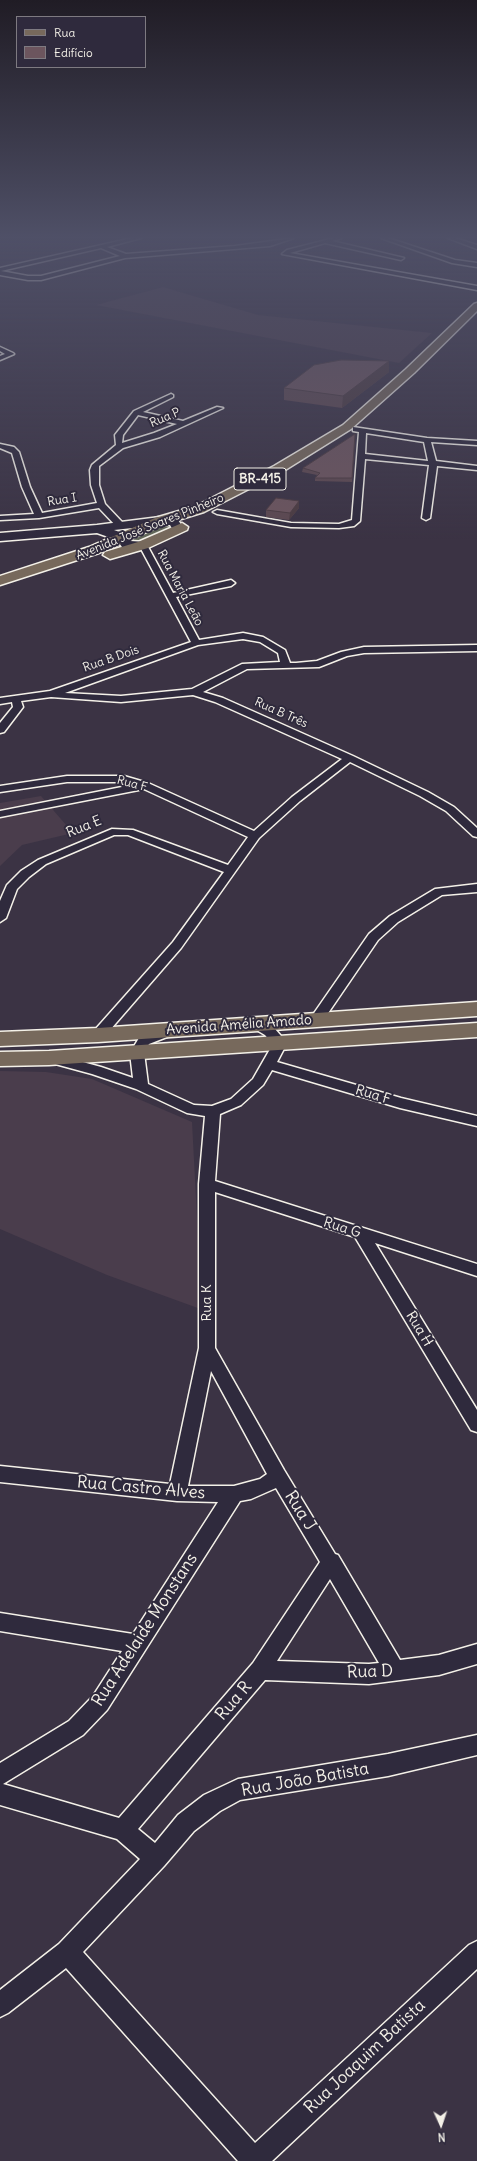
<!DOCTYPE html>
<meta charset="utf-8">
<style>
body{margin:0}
#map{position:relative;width:477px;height:2161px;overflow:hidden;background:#3b3344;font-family:Delius,sans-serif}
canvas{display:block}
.legend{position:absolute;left:16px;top:16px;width:130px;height:52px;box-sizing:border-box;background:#2f2a3d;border:1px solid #7e7a81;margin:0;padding:5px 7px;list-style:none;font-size:12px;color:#f4f1e8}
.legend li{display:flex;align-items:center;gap:8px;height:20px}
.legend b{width:20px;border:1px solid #7e7a81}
.north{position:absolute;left:421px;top:2105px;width:40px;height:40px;-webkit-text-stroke:3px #2f2a3d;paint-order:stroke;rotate:177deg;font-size:11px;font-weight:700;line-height:16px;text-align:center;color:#f4f1e8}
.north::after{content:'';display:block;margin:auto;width:14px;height:18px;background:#f4f1e8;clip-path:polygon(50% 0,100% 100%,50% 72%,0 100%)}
</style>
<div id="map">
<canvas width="477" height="2161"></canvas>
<ul class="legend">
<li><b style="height:5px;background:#77695c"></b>Rua</li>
<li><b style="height:11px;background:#6c555e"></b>Edifício</li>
</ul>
<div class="north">N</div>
</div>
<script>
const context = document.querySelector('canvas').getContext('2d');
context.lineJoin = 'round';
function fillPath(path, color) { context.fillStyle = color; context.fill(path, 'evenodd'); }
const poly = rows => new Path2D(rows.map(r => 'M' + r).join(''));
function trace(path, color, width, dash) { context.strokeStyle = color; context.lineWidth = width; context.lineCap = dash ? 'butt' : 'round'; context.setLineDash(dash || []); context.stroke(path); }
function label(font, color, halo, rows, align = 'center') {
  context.font = font + ' Delius,sans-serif'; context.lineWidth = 4; context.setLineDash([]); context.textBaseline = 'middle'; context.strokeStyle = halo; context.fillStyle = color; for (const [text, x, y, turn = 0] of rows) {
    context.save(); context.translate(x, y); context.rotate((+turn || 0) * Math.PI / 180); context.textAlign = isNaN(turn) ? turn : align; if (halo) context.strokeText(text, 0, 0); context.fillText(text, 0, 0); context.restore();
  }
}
fillPath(poly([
 [163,287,258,315,432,333,399,363,96,305],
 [41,796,73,833,22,845,0,866,0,803],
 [0,1071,46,1072,92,1079,192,1122,200,1275,206,1311,107,1275,0,1229]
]), '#4a3d4c');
fillPath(poly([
 [168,523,174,528,143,542,128,539,134,534]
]), '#62685a');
const minor = poly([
 [132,238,141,238,107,247,126,254,235,246,294,238,270,246,125,258,41,280,28,280,0,275,0,268,132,238],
 [101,248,120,256,41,276,28,276,1,271,101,248],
 [334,238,342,238,332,241,404,258,401,260,325,243,290,253,477,286,477,290,282,254,287,250,334,238],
 [381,238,388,238,455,260,477,263,477,267,452,263,381,238],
 [448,238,455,238,477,245,477,249,448,238],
 [0,347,13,353,14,354,0,360,0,356,5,354,0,351,0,347],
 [171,394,173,395,173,397,143,412,183,421,217,407,223,408,160,437,123,448,99,466,99,485,105,504,123,523,123,527,117,527,99,508,39,518,0,520,0,516,34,514,22,487,12,453,0,448,0,444,14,447,19,452,30,487,42,513,97,503,91,485,90,470,92,465,116,445,115,435,134,411,171,394],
 [138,415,177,424,154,433,122,443,123,435,138,415],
 [353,427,427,438,477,441,477,445,431,442,436,461,477,466,477,470,437,466,430,518,426,520,422,518,429,465,365,459,360,521,354,526,339,528,291,527,217,514,213,512,217,510,291,523,339,524,352,520,359,432,353,431,353,427],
 [366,433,424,442,428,461,365,454,366,433],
 [143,542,147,545,173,593,231,580,235,583,231,586,176,597,199,640,243,633,263,637,285,650,290,663,296,663,317,661,341,652,364,647,477,645,477,651,364,653,347,656,319,667,247,669,203,692,223,698,353,756,428,792,454,807,477,828,477,837,473,836,446,811,420,796,350,762,300,801,259,838,181,948,103,1038,98,1039,93,1038,91,1035,93,1032,173,942,224,872,128,835,114,835,46,864,29,877,17,889,6,918,0,922,0,901,7,885,21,871,38,860,112,829,133,830,228,865,248,837,144,789,0,817,0,811,132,785,123,782,67,782,0,792,0,786,67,776,124,776,148,783,254,831,292,797,342,759,215,702,193,695,121,702,51,697,21,701,23,707,4,732,0,733,0,723,13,707,12,702,0,704,0,698,50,691,191,642,139,545,143,542],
 [243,639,260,642,278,653,280,662,242,664,192,689,121,696,65,693,198,645,243,639],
 [477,884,477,892,442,895,398,922,378,940,322,1022,312,1022,310,1019,369,934,390,916,435,889,477,884],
 [255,1019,275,1029,287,1043,277,1062,401,1098,477,1116,477,1126,400,1108,272,1070,263,1085,241,1105,220,1114,215,1181,477,1264,477,1276,375,1243,477,1410,477,1432,471,1430,355,1237,215,1192,215,1348,284,1470,335,1554,338,1555,400,1660,439,1655,477,1644,477,1664,439,1675,369,1684,265,1680,138,1829,155,1843,178,1815,204,1795,238,1779,388,1754,477,1735,477,1755,388,1776,240,1800,220,1811,194,1831,164,1866,83,1952,255,2143,469,1945,477,1941,477,1969,272,2161,238,2161,66,1968,8,2013,0,2017,0,1990,59,1944,140,1859,117,1839,0,1805,0,1763,69,1721,93,1696,122,1651,0,1631,0,1613,133,1634,218,1502,177,1501,0,1482,0,1466,170,1484,199,1348,199,1184,205,1116,187,1113,136,1089,92,1074,48,1062,46,1059,48,1056,53,1054,101,1067,133,1078,130,1053,139,1038,162,1029,172,1029,174,1032,172,1035,149,1044,144,1053,148,1084,194,1105,212,1106,231,1099,253,1079,273,1044,265,1035,250,1026,248,1023,255,1019],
 [211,1371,267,1474,260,1479,234,1486,188,1486,211,1371],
 [276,1488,320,1562,253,1663,119,1818,3,1784,83,1735,107,1710,240,1501,251,1499,276,1488],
 [330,1579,379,1663,369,1664,277,1661,330,1579]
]);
const secondary = poly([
 [160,517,178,520,184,529,178,533,174,532,170,525,160,525,114,530,125,534,130,541,147,542,149,545,147,548,143,549,122,547,117,540,97,533,0,541,0,533,97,525,160,517]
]);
const primary = poly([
 [477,303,477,311,414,373,351,429,282,472,204,512,165,524,99,553,0,585,0,576,89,547,155,518,196,506,274,466,343,425,406,369,474,304,477,303],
 [182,523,188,527,187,530,148,548,110,559,103,555,105,552,138,542,182,523],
 [477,1002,477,1016,98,1042,0,1046,0,1032,98,1028,477,1002],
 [477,1023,477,1037,49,1065,0,1066,0,1052,49,1051,477,1023]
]);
trace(minor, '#f4f1e8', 3);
trace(secondary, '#f4f1e8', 3);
trace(primary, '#f4f1e8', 3);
fillPath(minor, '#2f2a3d');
fillPath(secondary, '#2f2a3d');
fillPath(primary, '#77695c');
fillPath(poly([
 [389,361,389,372,342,408,284,400,284,388],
 [355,434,352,482,315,481,315,478,317,475,302,472,303,468],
 [299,501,299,508,289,520,266,517,266,510]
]), '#5d4951');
fillPath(poly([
 [389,361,389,372,342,408,343,396],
 [299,501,299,508,289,520,290,513]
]), '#4c3c42');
const building = poly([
 [341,360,389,361,343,396,284,388,314,365,341,360],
 [355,434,352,478,315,478,320,473,303,468,355,434],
 [276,498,299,501,290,513,266,510,276,498]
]);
fillPath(building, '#6c555e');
trace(building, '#4c3c42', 1);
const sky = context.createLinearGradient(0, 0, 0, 540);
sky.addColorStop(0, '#201c25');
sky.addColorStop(0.44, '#4f5067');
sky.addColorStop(1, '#4f506700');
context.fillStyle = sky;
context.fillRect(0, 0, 477, 540);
label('12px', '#f4f1e8', '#2f2a3d', [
 ["Rua P",165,418,-23],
 ["Rua I",62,500,-9],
 ["Avenida José Soares Pinheiro",150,527,-22],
 ["Rua Maria Leão",180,588,62],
 ["Rua B Dois",111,659,-19],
 ["Rua B Três",281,713,24],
 ["Rua F",132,784,15]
]);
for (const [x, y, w] of [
 [260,479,52]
]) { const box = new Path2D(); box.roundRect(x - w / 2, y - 11, w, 22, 3); context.fillStyle = '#2f2a3d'; context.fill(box); trace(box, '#f4f1e8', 1); }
label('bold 13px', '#f4f1e8', null, [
 ["BR-415",260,479]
]);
label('14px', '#f4f1e8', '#2f2a3d', [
 ["Rua E",84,827,-22],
 ["Avenida Amélia Amado",239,1025,-4],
 ["Rua F",373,1095,17],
 ["Rua G",342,1228,18],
 ["Rua K",207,1303,-90],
 ["Rua H",419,1329,59]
]);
label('17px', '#f4f1e8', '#2f2a3d', [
 ["Rua Castro Alves",141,1488,5],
 ["Rua J",300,1511,58],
 ["Rua Adelaide Monstans",145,1630,-57],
 ["Rua D",370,1672,-2],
 ["Rua R",234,1701,-49],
 ["Rua João Batista",305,1780,-10],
 ["Rua Joaquim Batista",365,2057,-43]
]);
</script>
